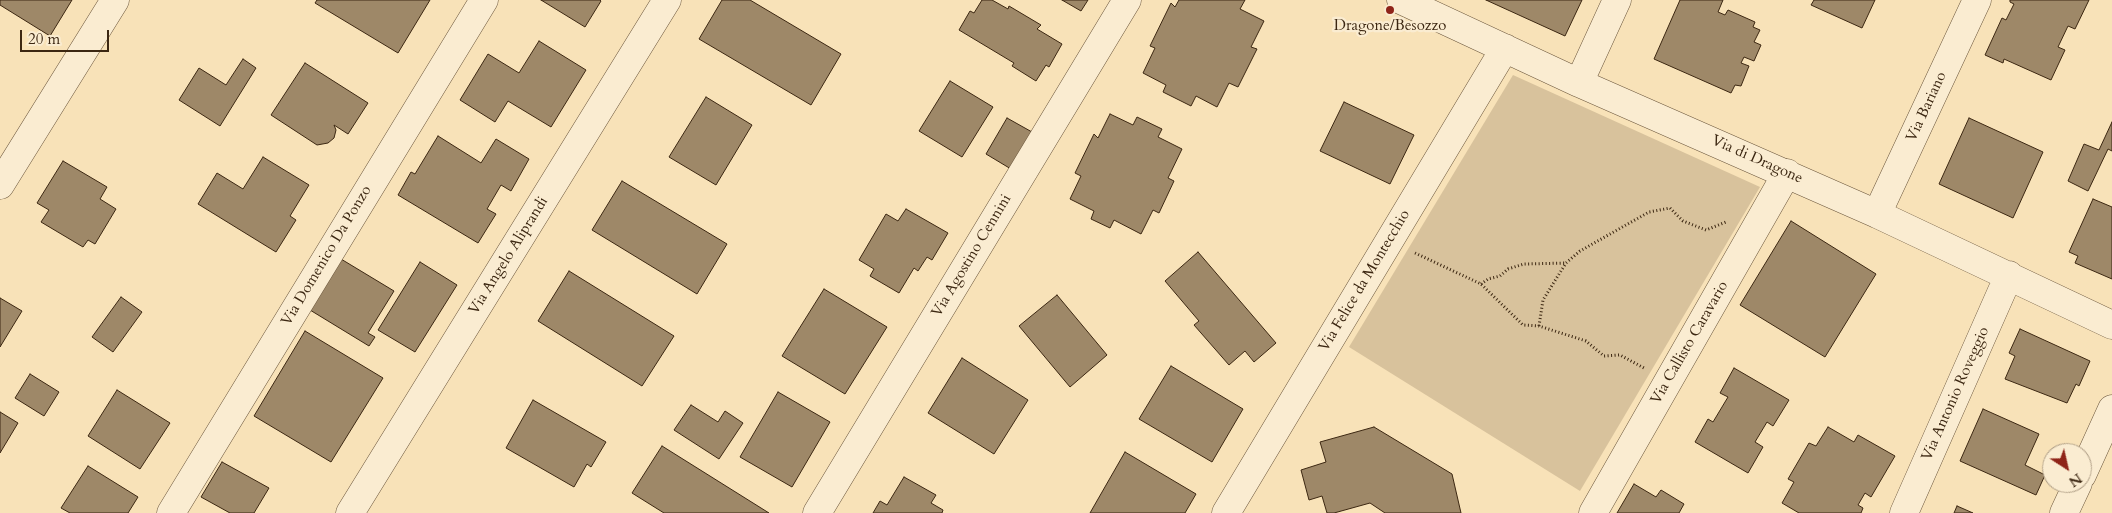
<!DOCTYPE html>
<style>
body{margin:0}
#map{position:relative;width:2112px;height:513px;overflow:hidden;background:#f8e2b8;font-family:Cardo,serif}
canvas{display:block}
.north{position:absolute;left:2042px;top:443px;width:50px;height:50px;box-sizing:border-box;background:#faecd1;border:1px solid #ae9d85;border-radius:50%;rotate:145deg;font-size:14px;font-weight:700;line-height:20px;text-align:center;color:#3c2712}
.north::after{content:'';display:block;margin:auto;width:18px;height:22px;background:#8f2418;clip-path:polygon(50% 0,100% 100%,50% 72%,0 100%)}
.scale{position:absolute;left:20px;top:30px;width:89px;height:22px;box-sizing:border-box;border:2px solid #3c2712;border-top:0;padding-left:6px;font-size:15px;line-height:18px;white-space:nowrap;color:#3c2712;-webkit-text-stroke:4px #faecd1;paint-order:stroke}
</style>
<div id="map">
<canvas width="2112" height="513"></canvas>
<div class="north">N</div>
<div class="scale">20 m</div>
</div>
<script>
const context = document.querySelector('canvas').getContext('2d');
context.lineJoin = 'round';
function fillPath(path, color) { context.fillStyle = color; context.fill(path, 'evenodd'); }
const poly = rows => new Path2D(rows.map(r => 'M' + r).join(''));
function trace(path, color, width, dash) { context.strokeStyle = color; context.lineWidth = width; context.lineCap = dash ? 'butt' : 'round'; context.setLineDash(dash || []); context.stroke(path); }
function label(font, color, halo, rows, align = 'center') {
  context.font = font + ' Cardo,serif'; context.lineWidth = 4.5; context.setLineDash([]); context.textBaseline = 'middle'; context.strokeStyle = halo; context.fillStyle = color; for (const [text, x, y, turn = 0] of rows) {
    context.save(); context.translate(x, y); context.rotate((+turn || 0) * Math.PI / 180); context.textAlign = isNaN(turn) ? turn : align; if (halo) context.strokeText(text, 0, 0); context.fillText(text, 0, 0); context.restore();
  }
}
fillPath(poly([
 [1513,75,1760,187,1580,491,1349,347]
]), '#d8c29c');
const building = poly([
 [0,0,72,0,50,36,0,5,0,0],
 [317,0,430,0,398,53,315,3,317,0],
 [541,0,600,0,601,1,585,27,541,0],
 [722,0,750,0,841,54,811,105,699,39,722,0],
 [982,0,992,0,1008,9,1009,6,1041,25,1037,29,1062,44,1049,67,1046,65,1036,81,1012,66,1014,63,959,30,970,11,974,13,982,0],
 [1062,0,1088,0,1081,11,1062,0],
 [1179,0,1245,0,1240,9,1264,21,1251,47,1257,49,1238,87,1229,83,1217,107,1196,96,1191,106,1163,92,1166,85,1143,73,1155,48,1150,46,1171,3,1175,7,1179,0],
 [1486,0,1582,0,1565,36,1486,0],
 [1680,0,1723,0,1718,12,1725,15,1728,10,1755,22,1753,27,1760,30,1754,42,1761,45,1754,61,1744,57,1741,63,1749,66,1741,86,1735,85,1731,93,1654,59,1680,0],
 [1814,0,1875,0,1862,28,1811,5,1814,0],
 [2010,0,2089,0,2075,29,2068,26,2058,47,2065,50,2051,80,2004,59,2003,63,1985,55,2002,18,2006,20,2014,4,2010,2,2010,0],
 [539,41,586,70,551,127,508,101,495,122,460,100,488,54,519,73,539,41],
 [243,59,256,68,220,126,179,100,199,68,226,85,243,59],
 [305,63,368,103,348,134,334,125,336,130,334,138,328,143,317,145,271,115,305,63],
 [950,81,993,107,962,157,919,131,950,81],
 [706,97,752,125,716,185,669,157,706,97],
 [1344,102,1414,135,1390,184,1320,151,1344,102],
 [1110,114,1133,125,1137,117,1162,129,1158,137,1182,149,1168,178,1174,181,1159,213,1153,210,1141,234,1114,220,1110,228,1091,219,1094,211,1070,199,1081,176,1075,173,1094,134,1098,138,1110,114],
 [1007,118,1032,132,1011,169,986,154,1007,118],
 [1969,118,2043,152,2013,218,1939,184,1969,118],
 [2112,122,2112,151,2108,149,2088,191,2068,181,2084,144,2099,150,2112,122],
 [438,136,481,163,496,139,529,159,511,191,501,185,487,209,496,214,478,243,398,195,411,172,415,174,438,136],
 [263,157,309,185,290,216,296,220,276,252,198,204,217,173,243,189,263,157],
 [63,161,107,187,100,199,116,209,95,244,88,240,83,247,41,222,49,210,37,203,63,161],
 [622,181,727,244,697,294,592,230,622,181],
 [2093,199,2112,207,2112,279,2075,263,2078,256,2069,252,2093,199],
 [906,209,948,233,932,260,927,257,918,271,914,268,899,293,870,276,874,269,859,260,886,214,898,221,906,209],
 [1791,221,1876,274,1825,357,1740,305,1791,221],
 [1198,252,1276,343,1254,362,1245,351,1229,365,1194,325,1199,321,1165,281,1198,252],
 [341,259,394,291,368,333,375,337,369,346,310,310,341,259],
 [420,262,457,285,415,352,378,330,420,262],
 [569,271,674,336,642,386,538,321,569,271],
 [824,289,887,327,845,394,782,356,824,289],
 [1057,295,1107,355,1070,387,1019,326,1057,295],
 [121,297,142,312,113,352,92,337,121,297],
 [0,298,22,311,0,347,0,298],
 [2020,329,2090,361,2079,386,2076,384,2067,403,2005,379,2015,356,2009,353,2020,329],
 [305,331,383,378,331,462,254,416,305,331],
 [962,358,1028,400,994,454,928,413,962,358],
 [1171,366,1243,409,1212,462,1139,419,1171,366],
 [1734,368,1789,400,1773,426,1767,422,1755,442,1763,447,1748,473,1695,442,1708,419,1713,422,1728,397,1720,393,1734,368],
 [30,374,59,392,44,416,15,398,30,374],
 [117,390,170,423,140,469,88,436,117,390],
 [778,392,830,422,792,487,740,457,778,392],
 [533,400,606,442,591,467,587,464,574,487,506,448,533,400],
 [691,405,718,422,725,411,743,423,719,459,674,430,691,405],
 [1983,409,2039,434,2025,465,2045,475,2036,495,1960,461,1983,409],
 [0,412,18,423,0,453,0,412],
 [1374,427,1452,474,1461,513,1385,513,1370,503,1334,513,1327,513,1322,496,1309,500,1301,470,1326,462,1320,442,1374,427],
 [1828,427,1854,442,1858,435,1895,456,1871,497,1865,493,1858,505,1863,508,1861,513,1799,513,1782,503,1794,482,1788,479,1809,443,1816,446,1828,427],
 [662,446,769,513,664,513,632,493,662,446],
 [1125,452,1196,494,1185,513,1090,513,1125,452],
 [222,462,269,488,254,513,230,513,201,497,222,462],
 [88,466,138,497,128,513,70,513,61,508,88,466],
 [904,477,936,495,931,503,943,510,942,513,873,513,880,501,887,505,904,477],
 [1634,484,1656,497,1661,490,1684,504,1679,513,1617,513,1634,484],
 [1957,506,1973,513,1954,513,1957,506]
]);
fillPath(building, '#9e8868');
trace(building, '#3c2712', 1);
const minor = poly([
 [1401,0,1579,83,1877,214,2112,325],
 [1579,83,1617,0],
 [0,185,115,0],
 [1877,214,1977,0],
 [2082,475,2112,409],
 [171,513,484,0],
 [350,513,667,0],
 [817,513,1127,0],
 [1226,513,1505,48],
 [1593,513,1787,173],
 [1904,513,2009,275],
 [2064,513,2078,483]
]);
trace(minor, '#6b563c', 29);
trace(poly([
 [1415,253,1481,284,1523,325,1539,326,1586,341,1604,356,1620,355,1644,368],
 [1481,284,1488,279,1500,276,1508,269,1524,264,1566,263],
 [1539,326,1543,300,1566,263,1580,251,1649,212,1670,208,1683,221,1706,230,1726,222]
]), '#3c2712', 3, [1, 2.5]);
trace(minor, '#faecd1', 28);
for (const [x, y, r, color] of [
 [1390,10,5,"#8f2418"]
]) { const dot = new Path2D(); dot.arc(x, y, r, 0, 2 * Math.PI); context.fillStyle = color; context.fill(dot); trace(dot, '#faecd1', 2); }
label('15px', '#3c2712', '#faecd1', [
 ["Dragone/Besozzo",1390,27]
]);
label('15px', '#3c2712', '#faecd1', [
 ["Via Bariano",1927,107,-65],
 ["Via di Dragone",1757,160,24],
 ["Via Domenico Da Ponzo",327,256,-59],
 ["Via Angelo Aliprandi",509,256,-58],
 ["Via Agostino Cennini",972,256,-59],
 ["Via Felice da Montecchio",1365,281,-59],
 ["Via Callisto Caravario",1690,343,-60],
 ["Via Antonio Roveggio",1956,394,-66]
]);
</script>
